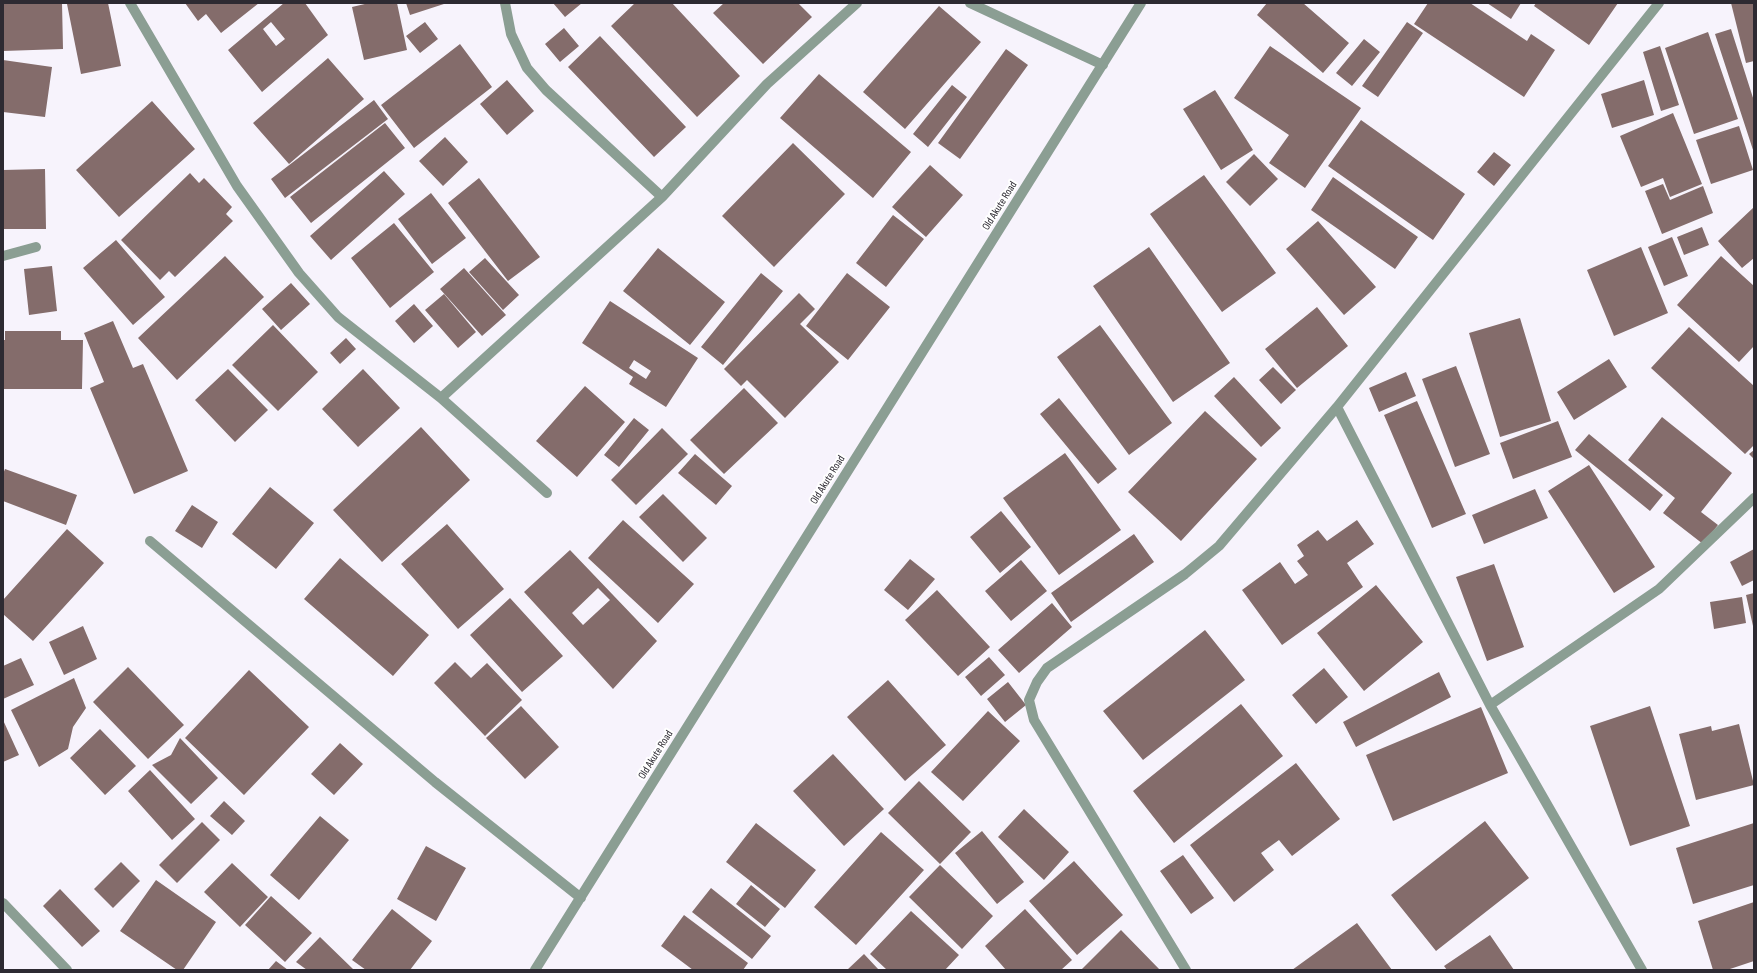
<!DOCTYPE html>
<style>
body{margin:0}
#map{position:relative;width:1757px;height:973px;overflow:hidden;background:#f7f3fc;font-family:"Sofia Sans Condensed",sans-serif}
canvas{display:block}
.frame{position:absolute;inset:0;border:4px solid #2d2a32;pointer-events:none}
</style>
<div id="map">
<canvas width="1757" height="973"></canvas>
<div class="frame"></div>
</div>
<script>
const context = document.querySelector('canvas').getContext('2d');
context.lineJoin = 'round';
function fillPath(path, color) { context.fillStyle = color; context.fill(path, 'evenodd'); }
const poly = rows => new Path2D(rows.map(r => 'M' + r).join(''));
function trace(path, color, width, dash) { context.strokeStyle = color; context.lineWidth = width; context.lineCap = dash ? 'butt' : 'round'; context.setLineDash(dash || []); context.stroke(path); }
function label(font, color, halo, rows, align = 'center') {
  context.font = font + ' "Sofia Sans Condensed",sans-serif'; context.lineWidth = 4; context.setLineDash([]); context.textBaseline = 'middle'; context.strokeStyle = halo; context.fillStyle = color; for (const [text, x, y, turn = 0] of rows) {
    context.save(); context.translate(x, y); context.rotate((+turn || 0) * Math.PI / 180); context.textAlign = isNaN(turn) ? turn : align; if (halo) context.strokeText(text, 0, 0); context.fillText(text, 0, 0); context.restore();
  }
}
fillPath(poly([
 [3,3,62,3,63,49,3,51],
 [71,3,108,3,121,66,81,74,67,4],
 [185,3,259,3,221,33,206,14,198,21],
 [284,3,305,3,328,35,262,92,228,50],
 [271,22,285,39,276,46,263,29],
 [369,3,397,3,407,50,364,60,352,7],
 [406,3,447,3,410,15],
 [553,3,582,3,565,17],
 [635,3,672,3,740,76,697,117,611,26],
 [724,3,798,3,812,17,763,64,713,13],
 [1267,3,1303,3,1349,43,1323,73,1257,15],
 [1428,3,1470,3,1527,41,1531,34,1555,50,1524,97,1414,24],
 [1487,3,1521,3,1511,19],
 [1536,3,1618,3,1589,45,1534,6],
 [1731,3,1754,3,1754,61,1746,63],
 [939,6,981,42,905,129,863,92],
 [425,22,438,39,420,53,406,36],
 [1407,22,1423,33,1378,97,1362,86],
 [564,28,579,46,560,62,545,44],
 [1731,29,1754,101,1754,153,1715,34],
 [1708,32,1738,119,1694,134,1665,48],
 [600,36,686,127,654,157,568,67],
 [1364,39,1380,52,1352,86,1336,73],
 [460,44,492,87,414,148,381,105],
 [1270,46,1361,108,1305,188,1269,163,1289,135,1234,98],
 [1660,46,1679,105,1661,111,1643,52],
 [1006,49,1028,65,960,159,938,143],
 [328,58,364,99,289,164,253,123],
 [3,60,52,67,45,117,3,112],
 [819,74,911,152,873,198,780,118],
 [507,80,534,111,507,135,480,104],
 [1644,80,1654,115,1612,128,1601,94],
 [952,85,967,97,928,147,913,134],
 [1215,90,1253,150,1221,170,1183,109],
 [374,100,388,119,285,198,271,179],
 [152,101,195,149,119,217,76,170],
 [1673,113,1702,184,1670,197,1663,178,1641,187,1620,136],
 [1361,120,1465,194,1433,240,1328,166],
 [385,123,405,148,311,223,290,197],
 [1739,126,1753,170,1711,184,1696,140],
 [445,137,468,162,443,186,419,161],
 [793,143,845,194,774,267,722,216],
 [1494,152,1511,165,1494,186,1477,172],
 [1254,154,1278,179,1250,206,1226,182],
 [930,165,963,195,926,237,892,207],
 [45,169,46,229,3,229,3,170],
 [384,171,405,194,331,260,310,236],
 [190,173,199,183,204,178,232,207,226,214,233,221,175,277,169,271,160,280,121,240],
 [1204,175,1276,273,1222,312,1150,214],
 [1333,177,1418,237,1395,269,1311,210],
 [479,178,540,257,508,281,448,203],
 [1663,184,1670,200,1703,186,1713,213,1662,234,1645,191],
 [431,193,466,238,432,264,398,219],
 [1754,207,1754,258,1742,268,1718,241],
 [893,215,924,239,886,287,856,263],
 [1318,221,1376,287,1344,315,1286,249],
 [394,223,434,272,390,308,351,258],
 [1702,227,1709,245,1684,255,1677,237],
 [1672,237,1688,276,1664,286,1648,247],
 [116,240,165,297,133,325,83,268],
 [1149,247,1230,363,1173,402,1093,286],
 [1641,247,1668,313,1614,336,1587,270],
 [658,248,725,302,690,345,623,291],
 [225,256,264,297,177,380,138,338],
 [1721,256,1754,286,1754,346,1739,362,1677,305],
 [485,258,519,295,503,310,469,272],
 [52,266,57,311,29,315,24,269],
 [464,268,506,315,482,336,440,289],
 [761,273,783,291,723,365,701,347],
 [847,273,890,307,848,360,806,326],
 [291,283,310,304,281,330,262,309],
 [799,293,815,309,800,324,839,362,785,418,747,380,741,386,724,369],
 [444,294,476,332,458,348,425,310],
 [610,301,698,358,666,407,629,384,633,377,582,343],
 [634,360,651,371,646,379,629,368],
 [414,304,433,326,414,343,395,321],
 [1317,307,1348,346,1297,388,1265,349],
 [1520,318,1551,421,1500,437,1469,333],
 [113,321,133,368,143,364,188,471,134,494,90,388,104,382,84,333],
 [273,325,318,372,278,411,232,365],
 [1100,325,1172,423,1129,455,1057,357],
 [1689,327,1754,386,1754,445,1745,454,1651,368],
 [5,331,61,331,61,340,83,340,82,389,3,389,3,340,5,340],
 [346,338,356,349,340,364,330,353],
 [1609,359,1627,387,1574,420,1557,392],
 [1456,366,1490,454,1455,467,1422,379],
 [1273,367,1296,390,1281,404,1259,380],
 [228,369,268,410,235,442,195,400],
 [363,369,400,408,358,447,322,409],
 [1406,372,1416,396,1379,412,1369,388],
 [1234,377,1281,428,1261,447,1214,396],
 [585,386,625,422,577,477,536,441],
 [744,388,778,423,724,474,690,440],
 [1059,398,1117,469,1098,484,1040,414],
 [1417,401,1466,514,1432,528,1384,415],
 [1205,411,1257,459,1181,541,1128,492],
 [1662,417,1732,473,1701,512,1718,525,1703,544,1663,513,1675,498,1628,460],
 [634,418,649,430,619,467,604,455],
 [1558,421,1572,457,1513,479,1500,443],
 [421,427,470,480,382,562,333,510],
 [662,428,688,454,636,505,611,480],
 [1589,434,1663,495,1650,511,1575,450],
 [1754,450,1754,459,1749,454],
 [1065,453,1121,530,1059,575,1003,498],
 [695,454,732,486,716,505,678,473],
 [1589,465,1655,567,1614,593,1548,491],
 [5,469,77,495,66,525,3,501,3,474],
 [270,487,314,523,276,569,232,534],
 [1535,489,1548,518,1484,544,1472,515],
 [663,494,707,538,683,562,639,517],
 [192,505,218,522,202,548,175,531],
 [1001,511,1031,547,1000,573,970,537],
 [623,520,694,584,658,623,588,558],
 [1357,520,1374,544,1347,563,1363,587,1282,645,1242,590,1280,562,1295,584,1308,575,1297,561,1304,556,1297,545,1318,530,1327,541],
 [447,524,504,589,458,629,401,564],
 [67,529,104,563,33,641,3,614,3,600],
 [1134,534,1154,562,1071,622,1051,593],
 [1754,549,1754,580,1742,586,1730,562],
 [570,550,657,641,613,689,524,592],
 [598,588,610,600,583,625,572,613],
 [340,558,429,635,393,676,304,599],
 [910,559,935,579,908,610,884,590],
 [1021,560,1047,591,1011,621,985,591],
 [1494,564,1524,647,1487,661,1456,577],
 [1376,585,1423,642,1364,691,1317,633],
 [937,590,990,647,958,676,905,620],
 [1754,593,1754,626,1753,626,1746,595],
 [1742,597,1746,623,1714,629,1710,602],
 [510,598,563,656,522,692,470,635],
 [1052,603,1072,627,1019,673,998,650],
 [83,626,97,659,64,675,49,642],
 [1205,630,1245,680,1143,760,1103,711],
 [989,657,1005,675,981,696,965,677],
 [21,658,34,685,3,699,3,666],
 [455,662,471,678,487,663,522,700,485,736,434,683],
 [128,667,184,725,148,759,93,702],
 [1324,668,1348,697,1316,724,1292,695],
 [249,670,309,727,244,795,185,738],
 [1439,672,1451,697,1356,747,1343,722],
 [74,678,86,708,73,727,68,749,39,767,11,710],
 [888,680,946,745,905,781,847,717],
 [1008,682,1026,705,1005,722,987,699],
 [1241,704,1283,756,1174,843,1133,791],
 [521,706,559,747,525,779,486,738],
 [1650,706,1690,826,1630,846,1590,726],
 [1481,707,1508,773,1393,821,1366,755],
 [988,711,1020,741,963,801,931,772],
 [3,720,19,755,3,762],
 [1739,724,1754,785,1696,800,1679,734,1711,726,1712,731],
 [100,729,136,766,105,795,70,758],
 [180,738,218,778,191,804,152,765,171,755],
 [340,743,363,764,334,795,311,774],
 [833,754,884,809,844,846,793,791],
 [1296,763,1340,819,1292,856,1279,840,1261,853,1274,870,1234,902,1190,845],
 [150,770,195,819,172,840,128,791],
 [919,781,971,832,940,864,888,813],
 [224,801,245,821,232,835,210,816],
 [1024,809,1069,852,1044,880,998,837],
 [320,816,349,840,299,900,270,875],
 [1485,821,1529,878,1436,951,1391,895],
 [202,822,220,840,177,883,159,865],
 [756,823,816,870,785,908,726,862],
 [1754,823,1754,885,1693,904,1676,848],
 [982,831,1024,882,997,904,955,853],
 [881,832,924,870,856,945,814,907],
 [426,846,466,868,436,921,397,899],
 [1183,855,1214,898,1191,914,1160,871],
 [1074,861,1123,915,1077,955,1029,901],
 [121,862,140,881,113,908,94,889],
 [232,863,268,897,240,927,204,892],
 [940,865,993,916,962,949,909,897],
 [156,880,216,922,183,970,177,970,120,931],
 [751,885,780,909,765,927,736,904],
 [711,888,771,936,752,959,692,912],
 [60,889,100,931,82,947,43,906],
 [271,896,312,933,285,962,245,925],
 [1754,902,1754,961,1727,970,1713,970,1698,921],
 [392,909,432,941,410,970,366,970,352,960],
 [1025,909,1072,960,1061,970,1006,970,985,946],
 [911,911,959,955,945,970,887,970,870,954],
 [684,915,748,963,743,970,693,970,661,946],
 [1357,923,1392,970,1292,970],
 [1121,930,1160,970,1081,970],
 [1490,935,1514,970,1447,970,1444,966],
 [320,937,354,970,307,970,296,962],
 [864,954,879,970,847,970],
 [276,961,288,970,268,970]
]), '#846c6b');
trace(poly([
 [130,3,237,186,299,273,338,317,441,398,547,493],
 [505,3,511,34,527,68,546,90,662,197],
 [970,3,1103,65],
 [3,256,36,247],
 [441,398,662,197,767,84,857,3],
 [150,541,435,782,581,898],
 [1490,705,1659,589,1754,498],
 [3,903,67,970],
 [535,970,1141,3],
 [1186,970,1034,720,1029,700,1037,682,1047,668,1185,574,1219,546,1337,407],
 [1642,970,1490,705,1337,407,1659,3]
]), '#8b9e93', 10);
label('11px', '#2d2a32', '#fff', [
 ["Old Akute Road",1000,206,-58],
 ["Old Akute Road",828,480,-58],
 ["Old Akute Road",656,755,-58]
]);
</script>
